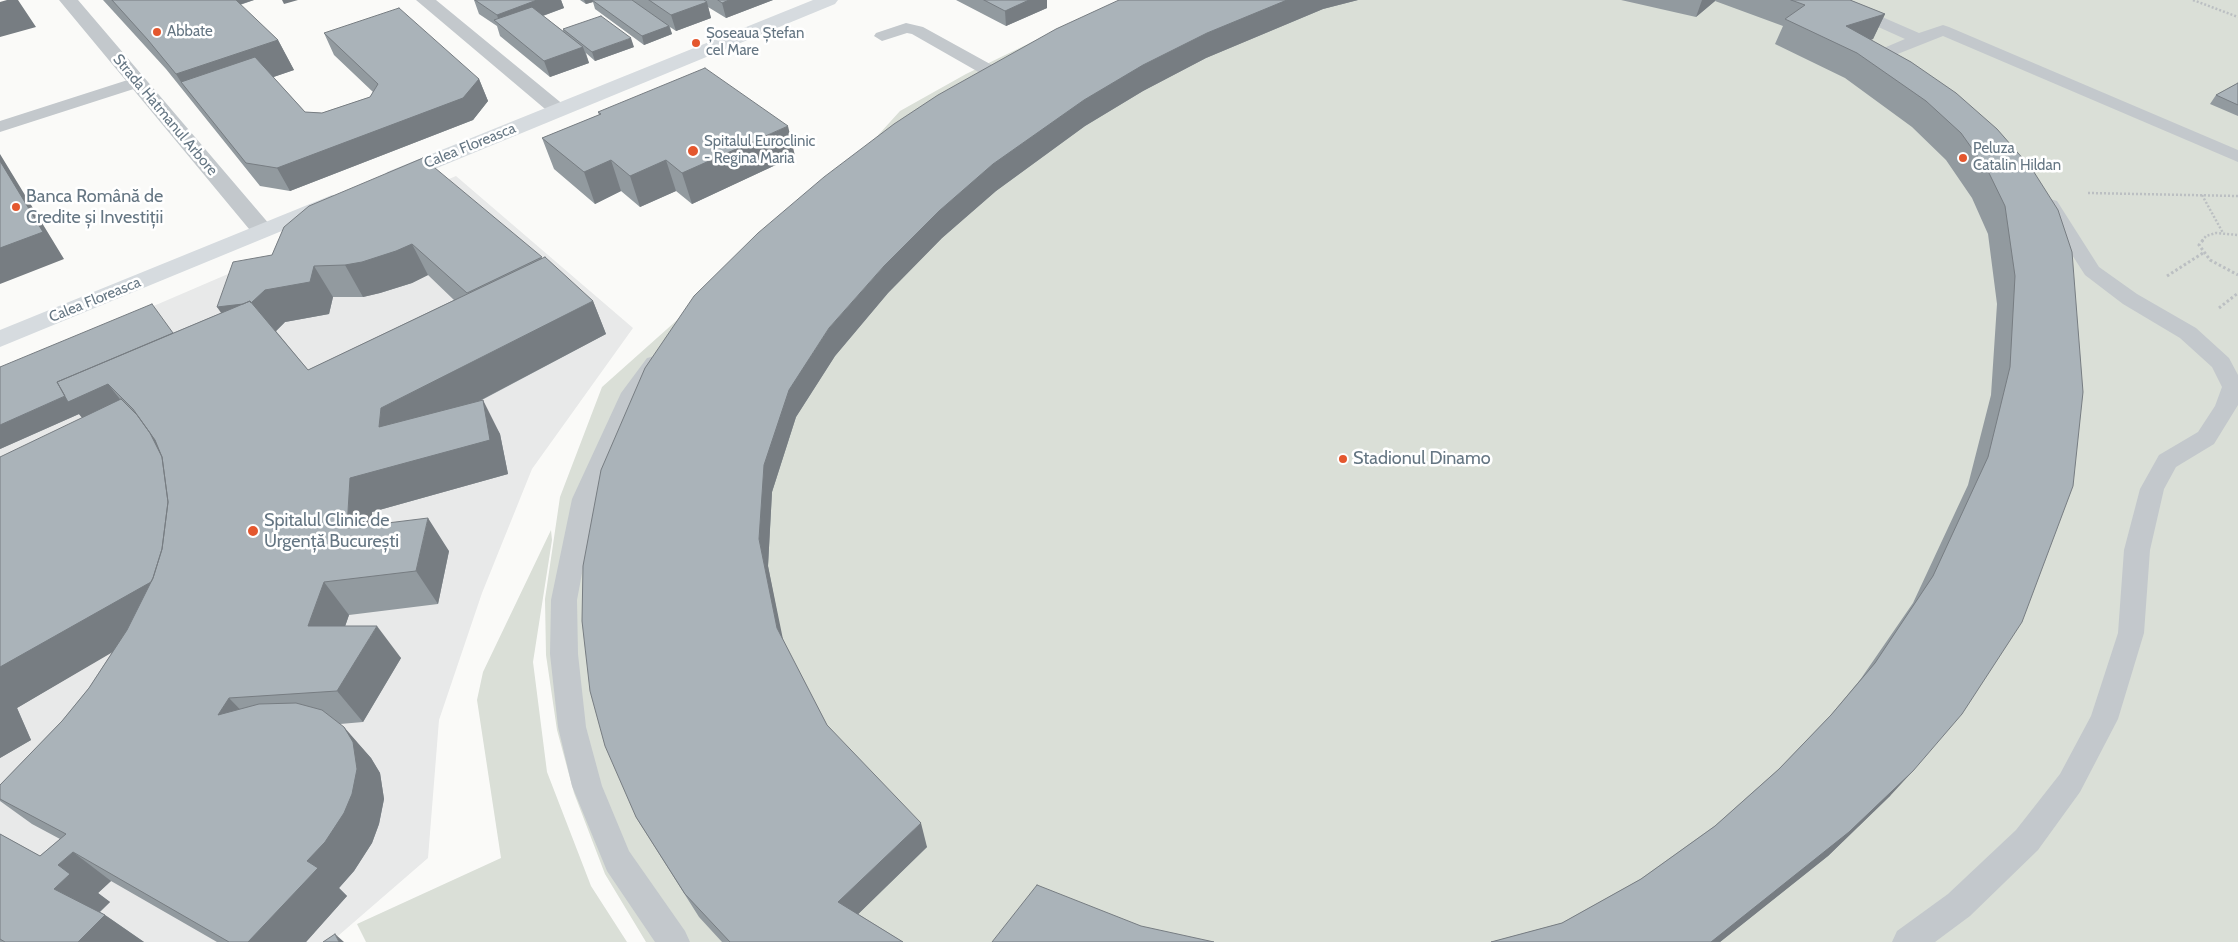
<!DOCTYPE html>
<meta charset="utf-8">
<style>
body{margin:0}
canvas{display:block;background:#fafaf8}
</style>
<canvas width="2238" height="942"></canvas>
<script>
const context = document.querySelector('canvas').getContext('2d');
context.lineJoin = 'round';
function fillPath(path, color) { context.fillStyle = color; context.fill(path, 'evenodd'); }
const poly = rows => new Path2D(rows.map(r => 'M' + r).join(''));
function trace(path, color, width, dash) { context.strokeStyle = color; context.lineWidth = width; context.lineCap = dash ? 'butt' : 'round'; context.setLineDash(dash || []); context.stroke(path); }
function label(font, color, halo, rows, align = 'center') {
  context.font = font + ' Cabin,sans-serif'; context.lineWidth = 5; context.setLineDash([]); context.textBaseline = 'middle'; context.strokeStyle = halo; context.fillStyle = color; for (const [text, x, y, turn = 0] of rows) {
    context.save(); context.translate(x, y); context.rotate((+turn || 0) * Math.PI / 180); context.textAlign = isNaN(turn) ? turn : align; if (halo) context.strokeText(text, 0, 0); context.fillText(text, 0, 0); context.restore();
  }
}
fillPath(poly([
 [456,176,633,328,532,469,482,593,439,720,428,858,331,942,0,942,0,372]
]), '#e8e9e9');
fillPath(poly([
 [1134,0,2238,0,2238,942,646,942,605,874,574,793,557,730,546,655,545,599,560,497,602,387,851,165,900,111,966,74,1034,41],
 [551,530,552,540,533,662,547,772,591,886,627,942,366,942,357,924,501,858,477,700,483,672]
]), '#dadfd7');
trace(poly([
 [2193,0,2238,17],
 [2088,193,2238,196],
 [2202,195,2223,233],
 [2202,241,2206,236,2216,233,2238,235]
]), '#bbbfc2', 2.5, [2, 2]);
trace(poly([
 [2203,240,2199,245,2210,260,2238,275],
 [2167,276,2203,253],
 [2219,308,2238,293]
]), '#bbbfc2', 3, [2.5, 2.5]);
fillPath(poly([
 [1822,0,1843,0,1919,33,1943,25,1949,27,2238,150,2238,162,1943,36,1890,57,1901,66,1899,70,1893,71,1887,70,1870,56,1872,53,1905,39,1825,3,1822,0],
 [906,23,923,27,1001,70,1003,74,1001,78,989,78,912,34,907,33,882,41,874,36,876,33,906,23],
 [137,77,143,78,145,82,143,86,0,132,0,121,137,77],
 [2050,199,2057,201,2099,267,2137,294,2196,328,2229,358,2238,375,2238,405,2214,444,2176,467,2164,489,2150,550,2144,633,2118,719,2080,792,2038,850,1970,916,1935,942,1892,942,1897,931,1948,894,2016,830,2060,774,2091,716,2118,633,2124,550,2140,489,2159,455,2198,432,2215,406,2222,387,2212,367,2180,338,2123,304,2085,275,2040,205,2043,201,2050,199],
 [655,356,663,358,666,363,642,396,596,499,577,600,578,654,586,727,602,786,629,851,685,931,690,942,655,942,607,871,572,786,558,727,550,654,551,600,572,499,621,393,647,358,655,356]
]), '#c3c8cc');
fillPath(poly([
 [59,0,78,0,270,225,273,230,270,235,262,237,254,235,59,0],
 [416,0,436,0,565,106,568,110,565,114,558,116,551,114,416,0]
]), '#c3c8cc');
fillPath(poly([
 [813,0,838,0,835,4,403,182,395,183,387,182,384,177,387,172,813,0],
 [332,195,340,197,343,202,340,207,0,347,0,330,332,195]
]), '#d6dbdf');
fillPath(poly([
 [103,0,254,0,240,5,278,40,294,70,273,77,305,112,322,113,370,97,373,92,334,55,324,33,479,79,488,101,473,120,290,191,260,186,166,69],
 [474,0,561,0,564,8,543,16,563,31,563,29,634,47,595,61,586,53,589,63,550,77,500,36,497,26,479,14],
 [580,0,773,0,726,18,708,7,711,18,676,31,670,27,672,34,644,45,595,9,593,2,586,4],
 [956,0,1047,0,1047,8,1006,26],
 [1119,0,1358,0,1323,9,1206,58,1143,91,1085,126,996,191,942,238,888,293,835,356,796,417,772,492,768,566,782,639,827,725,927,847,858,914,903,942,722,942,699,917,651,841,636,817,582,621],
 [1621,0,1850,0,1885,14,1873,39,1870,40,1911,62,2072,252,1890,796,1828,856,1720,942,1491,942,1562,923,1641,879,1715,826,1779,769,1831,715,1860,680,1913,603,1968,485,1991,395,1997,304,1988,234,1972,198,1946,160,1912,127,1845,78,1775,44,1783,26,1715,1,1696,17],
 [2238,83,2238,116,2210,104,2216,95],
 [598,112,795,156,692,204,676,191,640,207,621,191,595,204,554,169,542,138,599,115],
 [284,227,542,258,593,301,606,334,480,401,500,434,508,474,372,512,372,525,449,551,438,604,349,615,345,626,401,658,363,722,340,724,371,758,380,773,384,799,379,824,372,843,354,871,339,888,347,896,306,942,217,942,111,881,98,893,110,902,100,912,105,915,144,942,0,942,0,834,40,856,60,839,32,824,0,801,0,785,62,721,89,688,113,651,17,708,31,740,0,758,82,418,79,414,0,449,0,367,173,333,221,313,272,255],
 [428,275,454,300,308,370,276,331,285,322,329,314,333,297,363,297,380,293,412,283]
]), '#929a9f');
fillPath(poly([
 [7,0,18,0,36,27,0,37,0,2],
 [225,0,254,0,229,8],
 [282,0,298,0,284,4],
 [537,0,561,0,564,8,506,29,500,25,497,15],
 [584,0,597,0,592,0,593,2,586,4],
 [729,0,773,0,726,18,722,3],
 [1029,0,1047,0,1047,8,1006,26,1005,11],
 [1287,0,1358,0,1323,9,1206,58,1143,91,1085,126,996,191,942,238,888,293,835,356,796,417,772,492,768,566,786,654,777,628,759,539,764,465,789,390,829,328,884,266,939,211,993,164,1084,100,1143,65,1207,33],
 [1702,0,1715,0,1715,1,1696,17],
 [707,2,711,18,676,31,671,15],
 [1885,14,1873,39,1847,48,1846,26],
 [669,26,672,34,644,45,642,36],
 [631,38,634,47,595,61,592,52],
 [278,40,294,70,198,103,181,82,176,74],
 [583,47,589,63,550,77,544,61],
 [479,79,488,101,473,120,290,191,277,168],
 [788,126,795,156,692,204,682,173],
 [0,154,64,259,0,284],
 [611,160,621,191,595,204,584,172],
 [666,160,676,191,640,207,630,176],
 [412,244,428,275,412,283,380,293,363,297,345,265],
 [314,266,333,297,329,314,285,322,272,335,239,339,217,307],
 [593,301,606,334,401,442,379,427,381,408],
 [97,382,108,384,135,418,97,435,79,414,0,449,0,425],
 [483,400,500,434,508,474,372,512,371,562,347,528,350,478],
 [144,422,170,454,183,611,17,708,31,740,0,758,0,667],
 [428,518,449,551,438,604,416,571],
 [324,582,349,615,334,659,308,626],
 [377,626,401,658,363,722,337,691],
 [229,698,259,729,218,715],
 [344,727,371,758,380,773,384,799,379,824,372,843,354,871,339,888,347,896,306,942,248,942,307,861],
 [1913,771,1890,796,1828,856,1720,942,1711,942],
 [921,823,927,847,847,925,838,902],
 [73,852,111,881,98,893,110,902,94,917,54,889,58,865],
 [105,915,144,942,78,942],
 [335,934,344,942,339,942]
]), '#777d82');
const building = poly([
 [112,0,236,0,278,40,176,74,148,40,112,0],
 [475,0,537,0,497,15,475,0],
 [592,0,632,0,669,26,642,36,592,0],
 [649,0,704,0,707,2,671,15,649,0],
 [718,0,729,0,722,3,718,0],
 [984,0,1029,0,1005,11,984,0],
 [1119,0,1287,0,1207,33,1143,65,1084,100,993,164,939,211,884,266,829,328,789,390,764,465,759,539,777,628,827,725,921,823,838,902,903,942,730,942,685,894,636,817,605,746,590,691,582,621,583,566,601,470,645,368,694,296,758,233,824,177,894,124,938,95,1056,29,1119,0],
 [1791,0,1850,0,1885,14,1846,26,1911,62,1956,93,1997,129,2032,169,2058,210,2072,252,2083,392,2073,486,2022,622,1962,714,1913,771,1849,832,1711,942,1491,942,1562,923,1641,879,1715,826,1779,769,1831,715,1875,663,1933,576,1988,457,2010,367,2015,276,2005,206,1988,171,1961,133,1926,101,1857,53,1785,19,1805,5,1791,0],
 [532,7,583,47,544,61,494,20,532,7],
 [399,8,479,79,463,98,277,168,246,163,181,82,255,57,305,112,322,113,370,97,378,84,324,33,399,8],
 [601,16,631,38,592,52,563,29,601,16],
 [705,68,788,126,682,173,666,160,630,176,611,160,584,172,542,138,601,114,598,112,705,68],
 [2238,83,2238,105,2216,95,2238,83],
 [423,158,542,257,467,293,412,244,396,251,362,262,345,265,314,266,310,282,265,290,251,303,250,301,243,304,217,307,233,262,272,255,284,227,309,206,423,158],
 [0,161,43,232,0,248,0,161],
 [545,257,593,301,381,408,379,427,483,400,490,440,350,478,347,528,428,518,416,571,324,582,308,626,377,626,337,691,229,698,218,715,259,704,296,703,322,710,344,727,353,742,357,769,352,794,344,813,325,842,307,861,318,868,248,942,229,942,73,852,58,865,70,874,54,889,105,915,78,942,5,942,0,939,0,834,40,856,66,834,0,799,0,785,62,721,89,688,127,630,153,578,162,549,168,502,162,457,155,440,133,409,108,384,68,402,57,382,250,301,308,370,545,257],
 [152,304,173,333,57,382,65,396,0,425,0,367,152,304],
 [121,399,137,415,150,433,162,457,168,502,162,549,153,578,151,582,0,667,0,457,121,399],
 [1037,885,1141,926,1214,942,992,942,1037,885],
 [335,934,339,942,323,942,335,934]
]);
fillPath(building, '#aab3b9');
trace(building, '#777d82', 1);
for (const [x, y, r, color] of [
 [157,32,5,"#e4572e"],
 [696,43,5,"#e4572e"],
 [693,151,6,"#e4572e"],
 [1963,158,5,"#e4572e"],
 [16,207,5,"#e4572e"],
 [1343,459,5,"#e4572e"],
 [253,531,6,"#e4572e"]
]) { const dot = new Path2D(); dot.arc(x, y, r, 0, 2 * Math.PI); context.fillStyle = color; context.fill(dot); trace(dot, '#fff', 2); }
label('15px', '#657683', '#fff', [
 ["Abbate",167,32],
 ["Șoseaua Ștefan",706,34],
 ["cel Mare",706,51],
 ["Spitalul Euroclinic",704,142],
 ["- Regina Maria",704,159],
 ["Peluza",1973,149],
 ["Catalin Hildan",1973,166]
], 'left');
label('15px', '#657683', '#fff', [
 ["Strada Hatmanul Arbore",165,115,50],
 ["Calea Floreasca",470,146,-22],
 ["Calea Floreasca",95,300,-22]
]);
label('18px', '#657683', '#fff', [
 ["Banca Română de",26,197],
 ["Credite și Investiții",26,218],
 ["Stadionul Dinamo",1353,459],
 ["Spitalul Clinic de",264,521],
 ["Urgență București",264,542]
], 'left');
</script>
